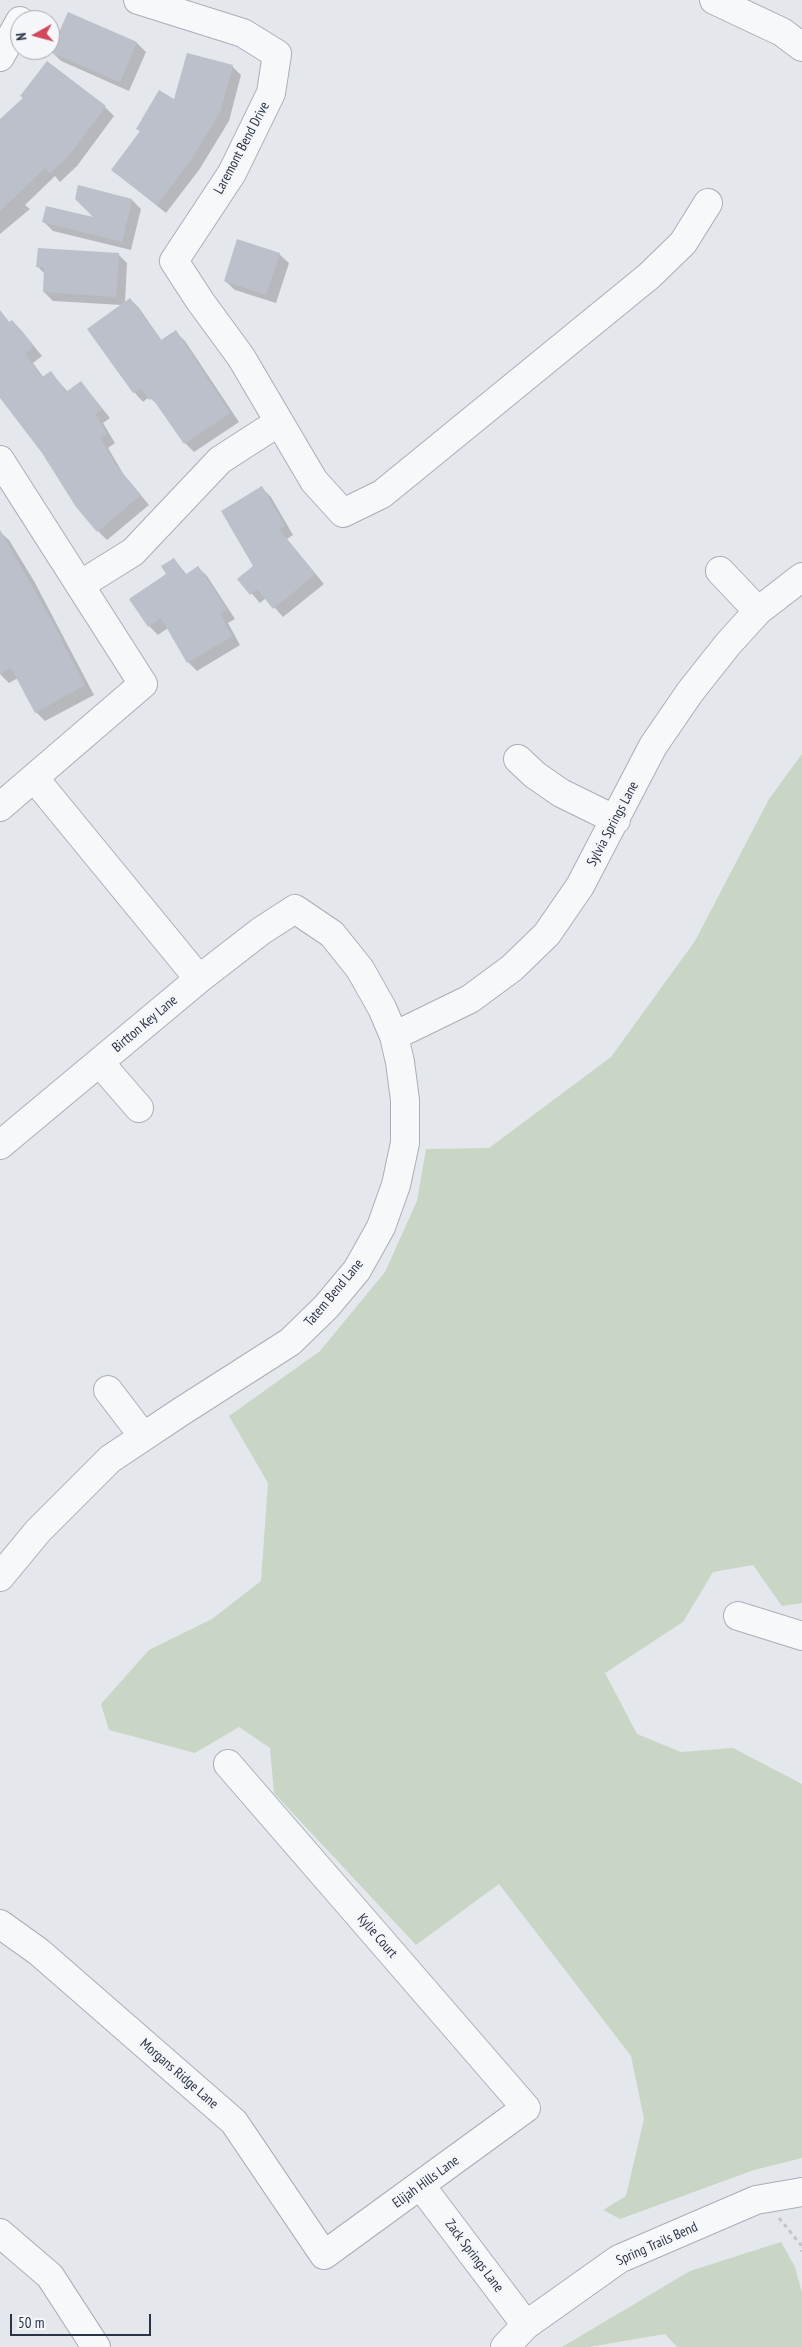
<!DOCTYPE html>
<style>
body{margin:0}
#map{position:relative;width:802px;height:2347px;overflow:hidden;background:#e4e7ec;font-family:"PT Sans Narrow",sans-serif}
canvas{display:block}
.north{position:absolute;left:10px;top:10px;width:50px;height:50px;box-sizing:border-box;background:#f4f6f9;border:1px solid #a4a8b1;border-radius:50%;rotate:263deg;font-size:14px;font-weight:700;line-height:20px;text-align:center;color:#2b3445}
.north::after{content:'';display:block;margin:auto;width:18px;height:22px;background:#d1495b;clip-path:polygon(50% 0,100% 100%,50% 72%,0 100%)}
.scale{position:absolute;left:10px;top:2314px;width:141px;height:22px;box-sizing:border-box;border:2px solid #2b3445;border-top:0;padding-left:6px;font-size:15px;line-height:18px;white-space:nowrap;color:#2b3445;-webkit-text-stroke:4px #f4f6f9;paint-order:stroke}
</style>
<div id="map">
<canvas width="802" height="2347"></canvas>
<div class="north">N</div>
<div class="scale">50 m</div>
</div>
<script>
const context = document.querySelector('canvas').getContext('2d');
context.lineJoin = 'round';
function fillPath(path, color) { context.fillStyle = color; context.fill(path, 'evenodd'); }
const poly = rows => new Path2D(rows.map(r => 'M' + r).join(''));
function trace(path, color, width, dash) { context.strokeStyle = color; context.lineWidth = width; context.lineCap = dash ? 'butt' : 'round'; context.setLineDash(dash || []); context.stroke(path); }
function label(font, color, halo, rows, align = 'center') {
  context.font = font + ' "PT Sans Narrow",sans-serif'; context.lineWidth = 5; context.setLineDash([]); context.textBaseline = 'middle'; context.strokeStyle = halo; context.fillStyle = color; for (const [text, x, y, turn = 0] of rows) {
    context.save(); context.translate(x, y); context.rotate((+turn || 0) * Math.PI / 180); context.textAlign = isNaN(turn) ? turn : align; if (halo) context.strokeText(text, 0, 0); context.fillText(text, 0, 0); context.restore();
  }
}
fillPath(poly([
 [802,754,802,1603,782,1606,753,1565,713,1572,683,1622,605,1673,637,1734,681,1752,733,1748,802,1784,802,2158,754,2170,620,2219,603,2210,626,2196,644,2119,631,2056,499,1884,416,1945,274,1793,270,1748,239,1727,195,1753,109,1730,101,1704,149,1650,212,1619,261,1581,268,1483,229,1416,320,1351,385,1272,417,1201,426,1149,489,1148,611,1057,695,941,769,799],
 [781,2242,795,2267,802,2293,802,2347,677,2347,665,2334,589,2347,562,2347,690,2271]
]), '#c9d6c5');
fillPath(poly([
 [137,43,146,52,129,91,61,61,52,52],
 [232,66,241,75,229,121,199,170,166,213,112,170,141,132,138,129,175,101],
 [24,98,105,107,114,116,77,166,60,182,55,176,25,205,30,209,0,234,0,122],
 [132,200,141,209,131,250,53,231,44,222,97,220],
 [118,254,127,263,125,303,130,299,139,308,162,341,176,332,185,341,239,422,194,452,185,443,160,407,149,397,143,402,134,392,122,305,53,301,44,292,45,274,38,267],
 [279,254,289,263,276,303,235,290,225,281],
 [0,311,10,323,12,321,21,330,42,356,33,363,44,378,51,373,68,392,81,382,110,418,103,423,115,443,108,448,124,475,149,505,107,540,98,531,43,452,0,396],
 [262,488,271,497,293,535,287,539,324,584,283,617,266,598,260,603,239,579,255,566],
 [0,532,9,540,34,581,94,695,45,721,36,712,18,678,9,683,0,674],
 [174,559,187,575,198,567,207,576,235,619,228,623,240,645,197,671,188,662,168,628,158,635,149,626]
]), '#0003');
fillPath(poly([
 [68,12,137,42,120,82,50,52],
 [187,53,233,65,220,112,190,161,157,205,111,170,140,131,136,129,159,90,174,99],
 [47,61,106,106,68,157,50,173,45,168,0,211,0,119,23,98,20,96],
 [78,185,132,199,122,242,42,222,46,206,93,217,75,199],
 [237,239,280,253,266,295,224,281],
 [38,248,119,253,116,297,43,292,44,268,36,267],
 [130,298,161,340,176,330,230,413,184,444,152,398,149,400,141,388,133,393,87,329],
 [0,310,9,322,12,320,34,346,25,354,42,377,51,371,66,392,81,381,102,409,95,414,107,434,100,438,115,464,141,495,97,532,76,507,42,453,0,398],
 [262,486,285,526,279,529,315,574,273,609,257,589,250,595,237,579,253,566,221,511],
 [0,530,62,639,61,640,85,685,35,713,11,668,0,674],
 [174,558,185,575,198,566,227,609,220,614,232,636,187,663,161,618,148,627,129,599,166,574,161,566]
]), '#bbc0ca');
const minor = poly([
 [138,0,243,33,277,54,271,93,232,173,174,261,200,301,241,357,314,481,343,513,382,494,649,276,683,243,708,203],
 [714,0,782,32,802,47],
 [0,57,20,21],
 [0,460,143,684,0,807],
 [720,571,758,611],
 [80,585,133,552,220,460,279,422],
 [518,759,535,775,561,793,616,820],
 [35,779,199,979],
 [394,1036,470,999,512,968,547,934,580,886,653,746,690,692,728,644,758,611,802,577],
 [100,1063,139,1108],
 [0,1145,199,979,261,931,295,909,332,934,360,969,382,1008,394,1036,400,1062,405,1100,405,1143,396,1185,381,1227,357,1270,326,1307,290,1342,182,1411,110,1459,38,1531,0,1577],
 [108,1390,143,1436],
 [738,1616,802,1636],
 [0,1924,39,1952,234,2122,324,2255,526,2108,228,1764],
 [421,2186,526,2325],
 [0,2233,50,2276,96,2347],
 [505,2347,526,2325,619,2259,756,2200,802,2192]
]);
trace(minor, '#a9aeb7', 30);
trace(poly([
 [779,2218,801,2245,802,2252]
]), '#c2c5cb', 3, [4, 4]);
trace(minor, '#f7f8fa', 28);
label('14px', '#2b3445', '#f4f6f9', [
 ["Laremont Bend Drive",242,148,-62],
 ["Sylvia Springs Lane",613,824,-62],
 ["Birtton Key Lane",145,1024,-40],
 ["Tatem Bend Lane",334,1293,-50],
 ["Kylie Court",377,1936,49],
 ["Morgans Ridge Lane",179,2074,41],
 ["Elijah Hills Lane",426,2182,-36],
 ["Spring Trails Bend",657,2244,-24],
 ["Zack Springs Lane",474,2256,53]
]);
</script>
